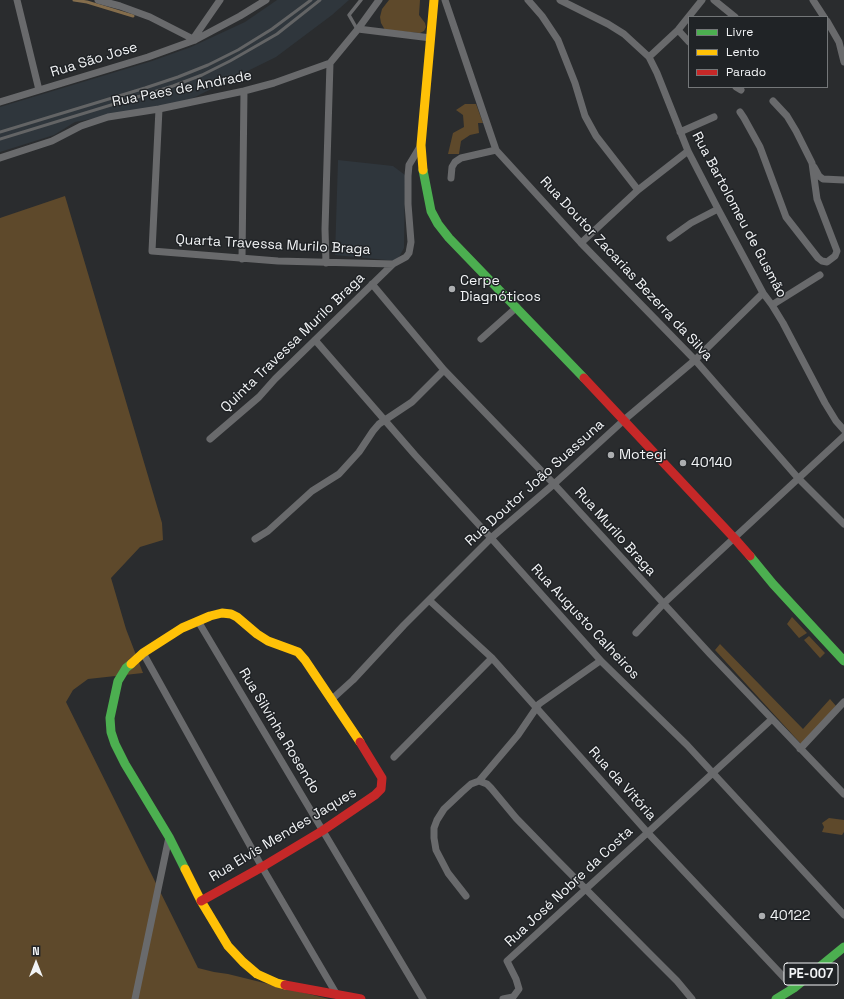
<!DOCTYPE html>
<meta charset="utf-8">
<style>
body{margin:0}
#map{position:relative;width:844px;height:999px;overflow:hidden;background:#2a2c2e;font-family:"Space Grotesk",sans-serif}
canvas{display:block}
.legend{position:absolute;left:688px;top:16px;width:140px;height:72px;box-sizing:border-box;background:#202326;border:1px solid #747779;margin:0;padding:5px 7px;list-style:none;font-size:12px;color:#f2f4f6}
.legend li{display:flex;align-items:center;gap:8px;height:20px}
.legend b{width:20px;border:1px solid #747779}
.north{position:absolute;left:16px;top:943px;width:40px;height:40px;-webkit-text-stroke:3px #202326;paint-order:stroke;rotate:0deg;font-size:11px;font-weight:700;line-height:16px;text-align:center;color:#f2f4f6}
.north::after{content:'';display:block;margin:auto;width:14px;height:18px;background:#f2f4f6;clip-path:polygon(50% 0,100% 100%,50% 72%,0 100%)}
</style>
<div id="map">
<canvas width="844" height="999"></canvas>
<ul class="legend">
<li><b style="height:5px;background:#4caf50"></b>Livre</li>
<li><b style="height:5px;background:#ffc107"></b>Lento</li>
<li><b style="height:5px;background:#c62828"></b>Parado</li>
</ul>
<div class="north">N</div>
</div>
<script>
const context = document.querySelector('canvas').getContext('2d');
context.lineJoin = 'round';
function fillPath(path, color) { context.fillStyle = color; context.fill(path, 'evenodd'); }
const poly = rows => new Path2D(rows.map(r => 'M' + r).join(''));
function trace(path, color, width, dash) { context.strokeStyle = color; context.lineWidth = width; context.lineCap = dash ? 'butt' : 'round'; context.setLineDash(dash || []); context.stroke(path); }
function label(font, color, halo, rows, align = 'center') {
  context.font = font + ' "Space Grotesk",sans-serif'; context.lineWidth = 3; context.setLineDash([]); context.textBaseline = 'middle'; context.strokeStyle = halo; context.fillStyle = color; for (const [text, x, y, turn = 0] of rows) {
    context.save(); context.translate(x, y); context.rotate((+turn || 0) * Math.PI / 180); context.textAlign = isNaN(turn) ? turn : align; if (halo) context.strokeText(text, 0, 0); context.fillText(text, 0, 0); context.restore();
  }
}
fillPath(poly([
 [277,0,349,0,332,15,276,57,191,99,165,105,75,122,54,135,0,152,0,107,152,61,191,47,245,22],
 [338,160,393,166,405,175,404,248,397,261,335,255]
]), '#2f363c');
fillPath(poly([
 [389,0,420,0,419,15,425,23,426,27,424,31,420,33,385,30,381,23,380,17,382,9],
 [465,104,476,104,483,123,478,123,479,133,470,135,461,141,459,154,448,154,453,133,464,127,463,115,456,110],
 [65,196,162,523,163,540,140,547,111,578,126,629,143,673,88,679,73,690,66,702,198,968,214,972,228,974,329,999,0,999,0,218],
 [792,617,807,633,799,638,787,624],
 [809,636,825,653,820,658,804,640],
 [720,644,803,729,830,699,836,706,802,745,715,650],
 [829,818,844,820,844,832,842,835,822,832,824,827,822,823]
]), '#5e492b');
trace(poly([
 [74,0,87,2,133,16]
]), '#846d4c', 3);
trace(poly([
 [357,29,349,15,361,0]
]), '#696a6c', 3.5);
trace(poly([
 [17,0,39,90],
 [98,0,120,6,150,17,195,40],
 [445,0,496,150,581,243,695,360,798,478,844,524],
 [528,0,542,16,558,40,575,83,585,116,596,136,638,190],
 [560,0,608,24,624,34,649,57,657,73,688,151,718,209,763,293,772,305,783,323,825,403,836,421,844,430],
 [714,0,735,17],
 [813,0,824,17],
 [827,21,839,42,844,62],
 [358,29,431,38],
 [678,30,689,42],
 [193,39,220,0],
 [649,57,678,30,702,0],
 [736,87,741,90],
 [0,102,148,57,195,40,240,16,266,0],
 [159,109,152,251,278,261,393,264],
 [740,112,744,118,760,147,786,217,818,258,822,261,827,262,835,256,837,251,817,199,812,163,796,131,787,116,773,101],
 [680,132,714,117],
 [0,158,52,141,81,126,108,117,159,109,244,91,274,83,330,63,358,29,379,0],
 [814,167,819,176,823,179,844,180],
 [451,178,452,167,455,162,461,158,496,150],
 [670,238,691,223,718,209],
 [581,243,638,190,688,151],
 [242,259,244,91],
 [326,263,325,229,330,63],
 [372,284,444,370,554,484,710,654,844,794],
 [772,305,820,275],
 [481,339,517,307],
 [315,340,415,455,491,538,602,662,687,745,844,915],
 [210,439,259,397,275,379,393,264,406,257,409,253,411,242,408,204,408,176,409,165,421,145],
 [255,539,268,531,312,491,339,474,359,452,373,431,379,424,412,402,444,370],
 [429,600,492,658,648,833,794,988],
 [198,621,423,999],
 [636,633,663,604,844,436],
 [143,653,262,867,337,995],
 [331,700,353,680,404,625,491,538,554,484,624,420,695,360,763,293],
 [800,749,844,702],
 [394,757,492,658],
 [479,781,487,784,491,788,516,818,552,855,648,952,677,981,692,999],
 [466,896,448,873,436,850,434,838,434,828,437,820,444,809,462,792,471,784,479,781,518,735,539,704,600,661],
 [135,999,169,837],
 [503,999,513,997,519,989,516,979,507,961,772,719]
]), '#696a6c', 7);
trace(poly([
 [423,170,431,211,438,224,449,238,584,378],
 [750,556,773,584,844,661],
 [131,664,126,668,118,681,110,718,111,732,115,744,125,764,169,837,185,869],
 [776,999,794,988,844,947]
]), '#4caf50', 9);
trace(poly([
 [423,170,421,145,434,0],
 [131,664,143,653,182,628,210,616,222,613,231,614,237,617,257,634,268,641,298,652,305,660,360,742],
 [185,869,201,901,228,946,243,962,257,974,277,983,285,985]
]), '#ffc107', 9);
trace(poly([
 [584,378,735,539,750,556],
 [201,901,262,867,322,831,375,795,381,789,382,778,360,742],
 [285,985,361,999]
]), '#c62828', 9);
trace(poly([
 [0,132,145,88,178,77,208,65,238,50,272,29,311,0],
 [0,139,173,86,202,75,230,61,277,34,320,0]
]), '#636465', 3);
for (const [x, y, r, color] of [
 [452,289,4,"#acaeb0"],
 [611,455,4,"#acaeb0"],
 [683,463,4,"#acaeb0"],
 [762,916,4,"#acaeb0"]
]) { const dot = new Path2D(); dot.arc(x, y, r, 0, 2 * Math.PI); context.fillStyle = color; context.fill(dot); trace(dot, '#202326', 1.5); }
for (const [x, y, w] of [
 [811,974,54]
]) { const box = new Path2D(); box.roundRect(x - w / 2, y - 11, w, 22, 3); context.fillStyle = '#202326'; context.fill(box); trace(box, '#f2f4f6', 1); }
label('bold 13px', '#f2f4f6', null, [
 ["PE-007",811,974]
]);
label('14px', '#f2f4f6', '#202326', [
 ["Rua São Jose",94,60,-17],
 ["Rua Paes de Andrade",182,89,-11],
 ["Rua Bartolomeu de Gusmão",739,215,62],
 ["Quarta Travessa Murilo Braga",273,245,3],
 ["Rua Doutor Zacarias Bezerra da Silva",626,269,47],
 ["Quinta Travessa Murilo Braga",293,343,-44],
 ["Rua Doutor João Suassuna",535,483,-42],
 ["Rua Murilo Braga",615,532,48],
 ["Rua Augusto Calheiros",585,622,47],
 ["Rua Silvinha Rosendo",279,731,59],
 ["Rua da Vitória",622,784,48],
 ["Rua Elvis Mendes Jaques",283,835,-31],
 ["Rua José Nobre da Costa",569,887,-43]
]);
label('14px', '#f2f4f6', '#202326', [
 ["Cerpe",460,281],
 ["Diagnóticos",460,297],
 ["Motegi",619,455],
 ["40140",691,463],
 ["40122",770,916]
], 'left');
</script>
